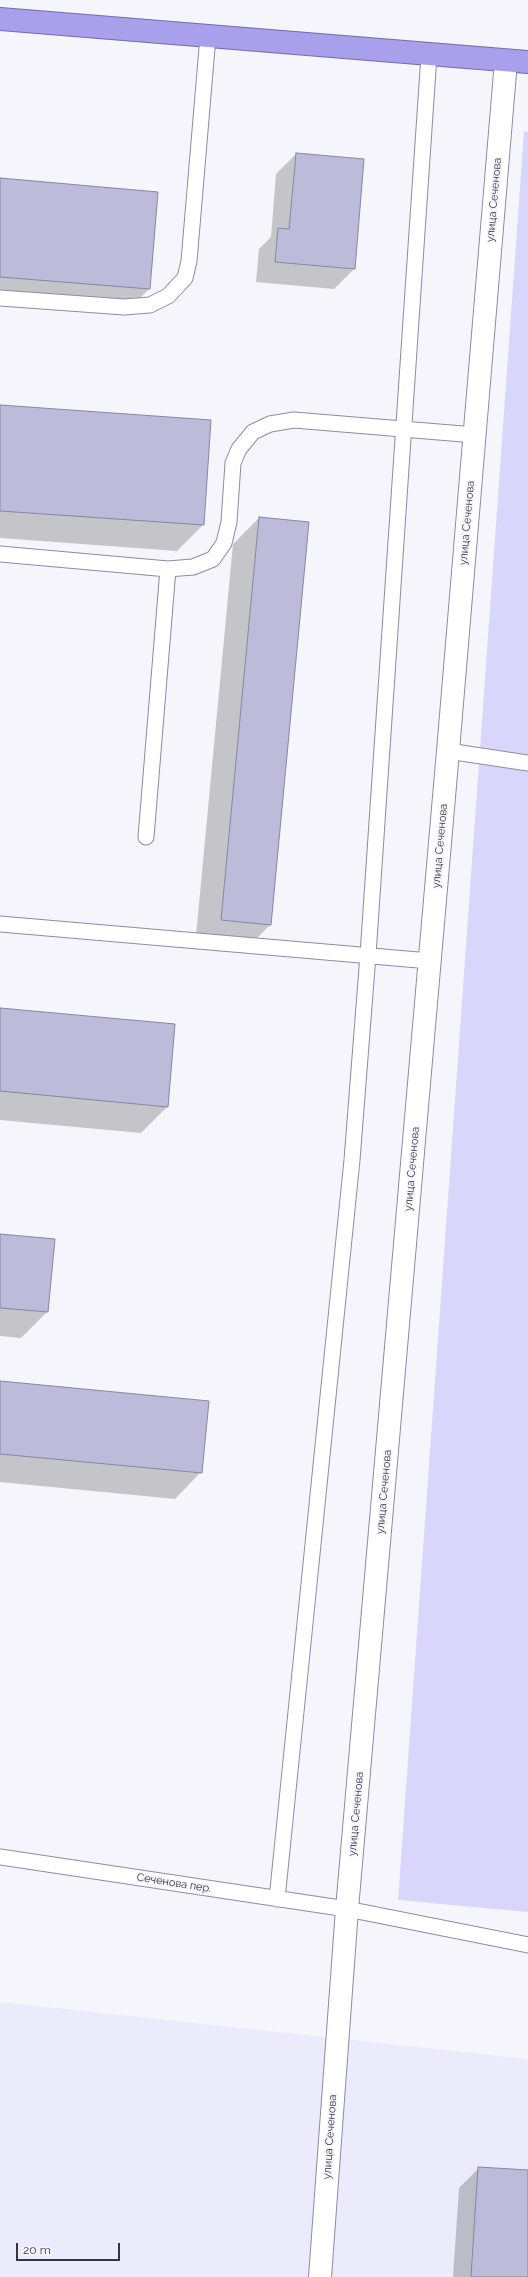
<!DOCTYPE html>
<meta charset="utf-8">
<style>
body{margin:0}
#map{position:relative;width:528px;height:2277px;overflow:hidden;background:#f6f5fc;font-family:Raleway,sans-serif}
canvas{display:block}
.scale{position:absolute;left:16px;top:2243px;width:104px;height:18px;box-sizing:border-box;border:2px solid #363542;border-top:0;padding-left:5px;font-size:12px;line-height:14px;white-space:nowrap;color:#363542;-webkit-text-stroke:3px #f6f5fc;paint-order:stroke}
</style>
<div id="map">
<canvas width="528" height="2277"></canvas>
<div class="scale">20 m</div>
</div>
<script>
const context = document.querySelector('canvas').getContext('2d');
context.lineJoin = 'round';
function fillPath(path, color) { context.fillStyle = color; context.fill(path, 'evenodd'); }
const poly = rows => new Path2D(rows.map(r => 'M' + r).join(''));
function trace(path, color, width, dash) { context.strokeStyle = color; context.lineWidth = width; context.lineCap = dash ? 'butt' : 'round'; context.setLineDash(dash || []); context.stroke(path); }
function label(font, color, halo, rows, align = 'center') {
  context.font = font + ' Raleway,sans-serif'; context.lineWidth = 3.5; context.setLineDash([]); context.textBaseline = 'middle'; context.strokeStyle = halo; context.fillStyle = color; for (const [text, x, y, turn = 0] of rows) {
    context.save(); context.translate(x, y); context.rotate((+turn || 0) * Math.PI / 180); context.textAlign = isNaN(turn) ? turn : align; if (halo) context.strokeText(text, 0, 0); context.fillText(text, 0, 0); context.restore();
  }
}
fillPath(poly([
 [0,2002,528,2059,528,2277,0,2277]
]), '#ebebfb');
fillPath(poly([
 [524,131,528,132,528,1912,398,1900]
]), '#d8d7fb');
fillPath(poly([
 [296,154,354,269,334,289,256,282,259,249,271,237,276,174],
 [0,179,149,289,123,315,0,304],
 [0,406,203,525,177,551,0,538],
 [259,518,270,925,244,951,195,946,233,544],
 [0,1009,167,1107,141,1133,0,1120],
 [0,1235,47,1312,21,1338,0,1336],
 [0,1382,201,1472,175,1499,0,1482],
 [479,2168,528,2171,528,2277,453,2277,459,2188]
]), '#0003');
const building = poly([
 [296,153,364,159,355,269,275,262,278,228,289,229,296,153],
 [0,178,158,192,150,289,0,277,0,178],
 [0,405,211,420,204,525,0,511,0,405],
 [259,517,309,522,271,925,221,920,259,517],
 [0,1008,175,1024,168,1107,0,1091,0,1008],
 [0,1234,55,1239,48,1312,0,1308,0,1234],
 [0,1381,209,1401,202,1473,0,1454,0,1381],
 [478,2167,528,2170,528,2277,471,2277,478,2167]
]);
fillPath(building, '#bcbbda');
trace(building, '#8786a3', 1);
const service = poly([
 [0,298,124,307,150,305,168,296,185,278,189,261,208,36],
 [0,554,168,569,193,567,213,559,224,543,229,522,233,463,239,449,253,432,270,424,294,420,475,435],
 [448,751,528,763],
 [146,837,168,569],
 [0,924,430,961],
 [0,1857,347,1909,528,1945],
 [277,1899,352,1160,368,955,429,55]
]);
const minor = poly([
 [320,2277,347,1909,448,751,506,61]
]);
const trunk = poly([
 [0,19,528,62]
]);
trace(service, '#8c8ba8', 17);
trace(minor, '#8c8ba8', 24);
trace(trunk, '#726bac', 24);
trace(service, '#fff', 15);
trace(minor, '#fff', 22);
trace(trunk, '#a8a0ea', 22);
label('11px', '#363542', '#f6f5fc', [
 ["улица Сеченова",494,200,-85],
 ["улица Сеченова",467,523,-85],
 ["улица Сеченова",440,846,-85],
 ["улица Сеченова",412,1169,-85],
 ["улица Сеченова",384,1492,-85],
 ["улица Сеченова",356,1814,-85],
 ["Сеченова пер.",174,1883,9],
 ["улица Сеченова",330,2137,-86]
]);
</script>
